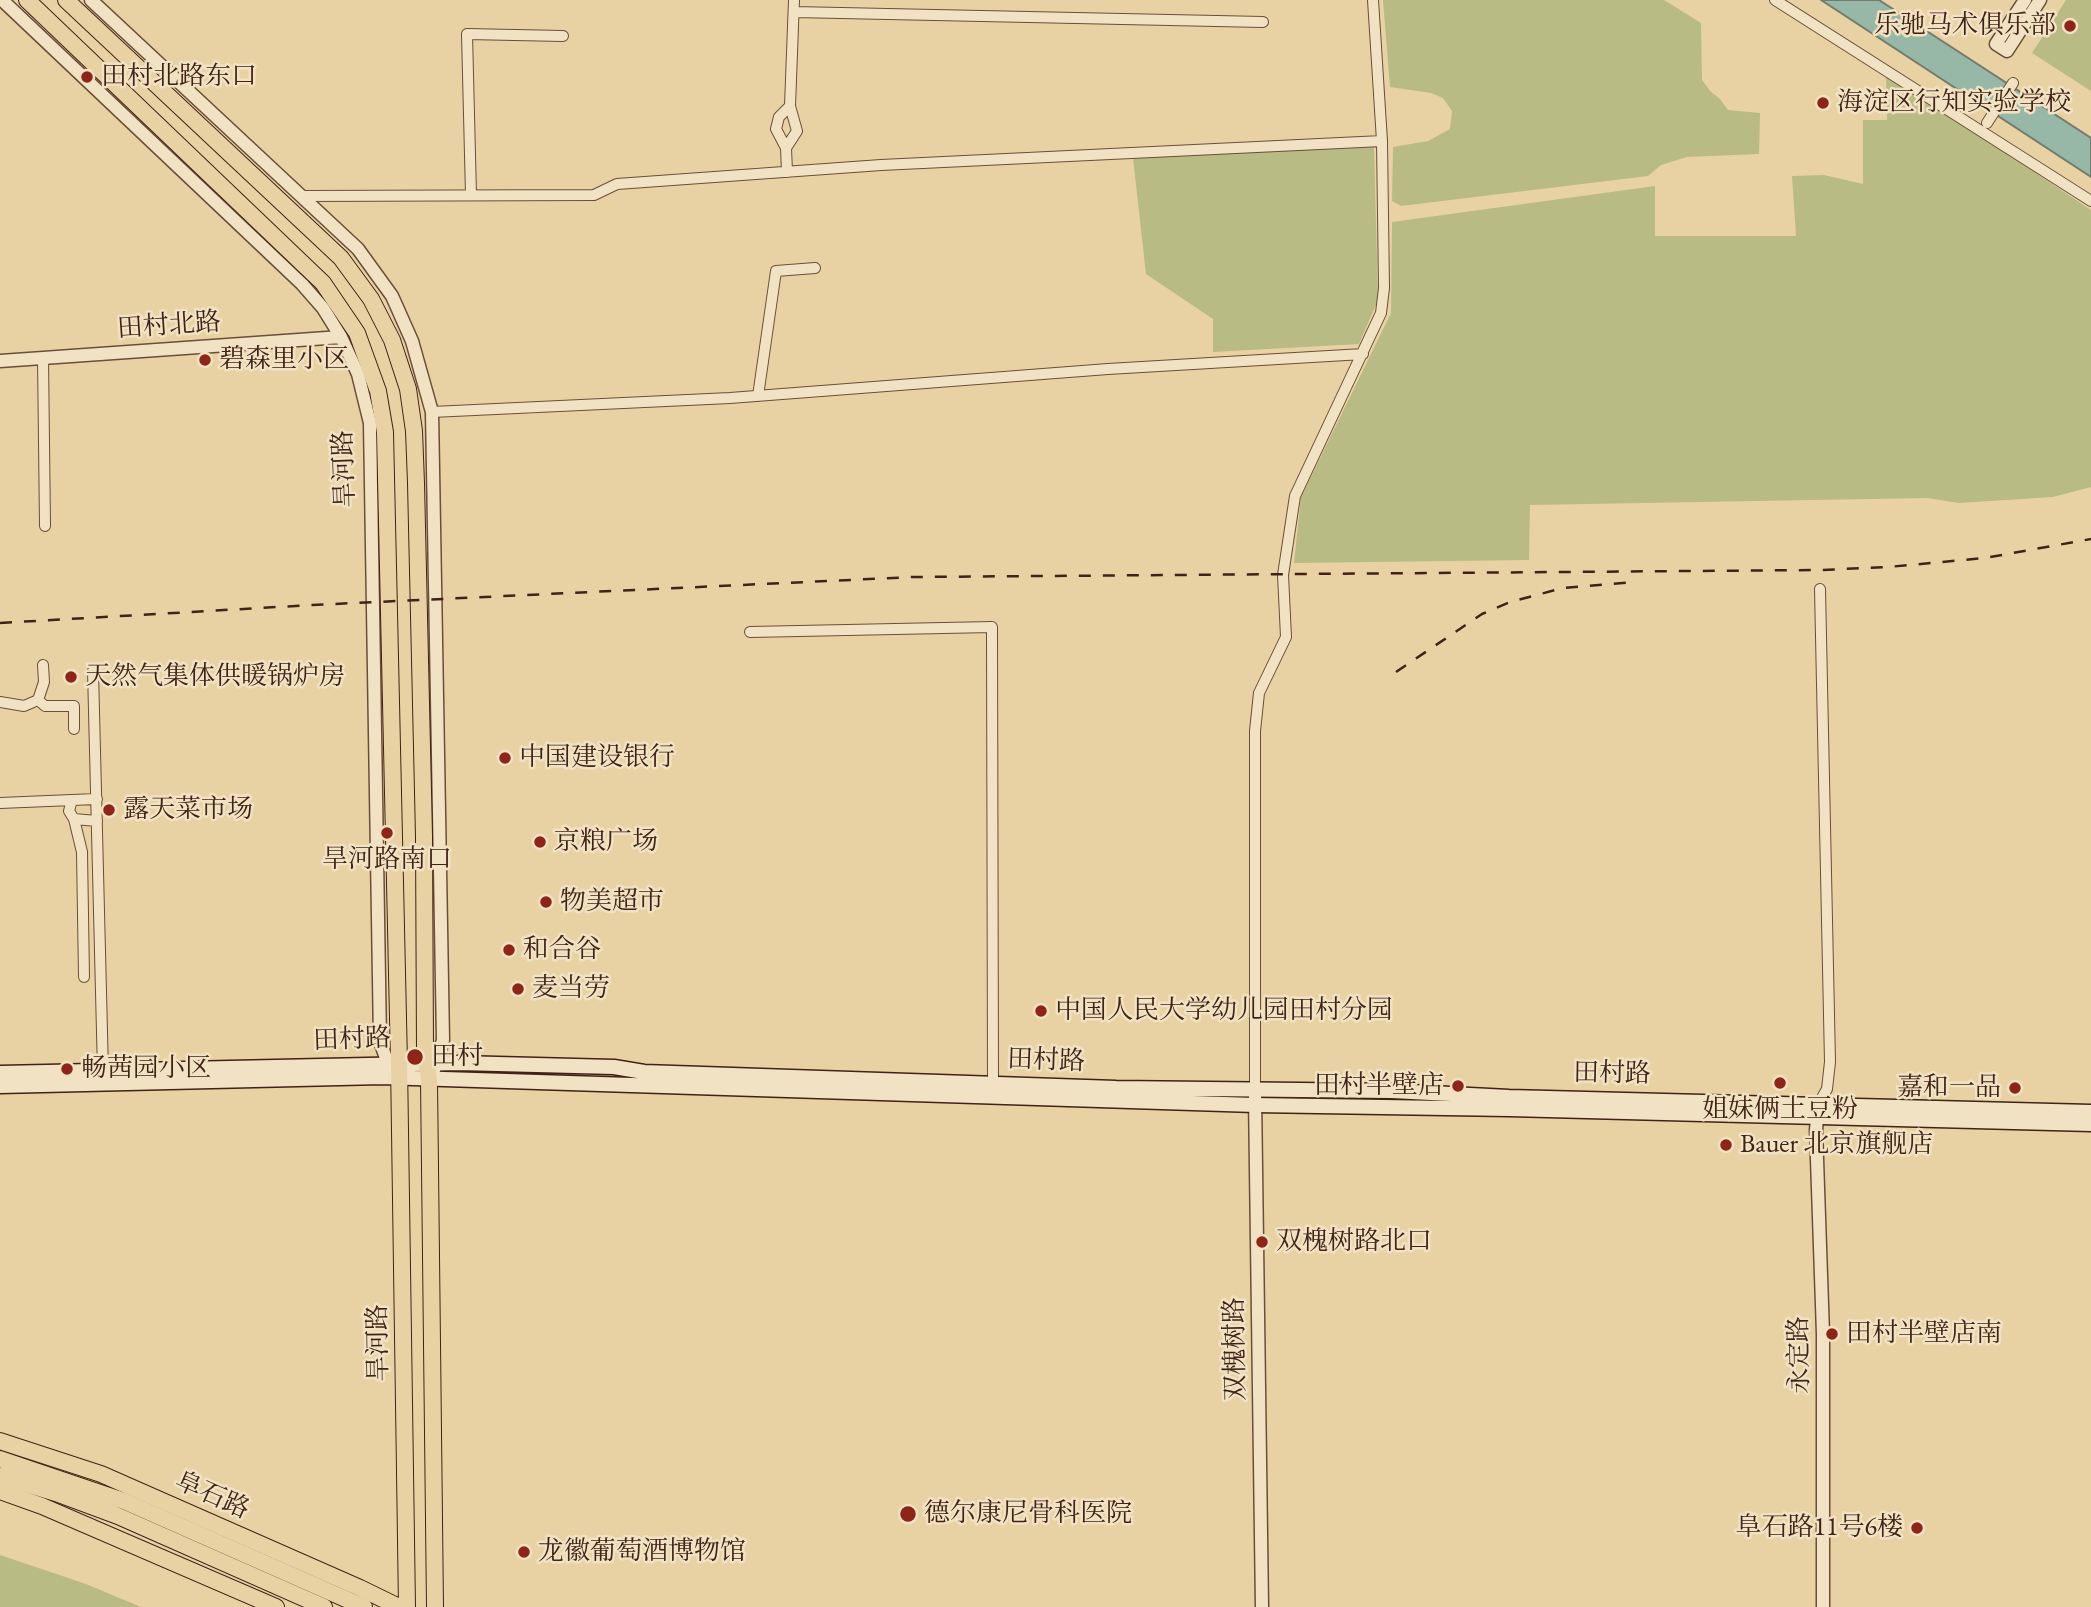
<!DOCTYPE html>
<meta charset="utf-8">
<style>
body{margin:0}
canvas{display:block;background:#e8d2a3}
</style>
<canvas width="2091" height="1607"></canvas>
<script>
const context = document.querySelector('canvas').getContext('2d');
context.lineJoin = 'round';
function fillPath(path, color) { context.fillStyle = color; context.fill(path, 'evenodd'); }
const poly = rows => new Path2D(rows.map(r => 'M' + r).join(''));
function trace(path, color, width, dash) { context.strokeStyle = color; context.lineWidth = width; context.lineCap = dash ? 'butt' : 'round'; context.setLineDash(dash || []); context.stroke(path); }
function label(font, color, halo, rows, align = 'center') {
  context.font = font + ' "EB Garamond","Noto Serif SC",serif'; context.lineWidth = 5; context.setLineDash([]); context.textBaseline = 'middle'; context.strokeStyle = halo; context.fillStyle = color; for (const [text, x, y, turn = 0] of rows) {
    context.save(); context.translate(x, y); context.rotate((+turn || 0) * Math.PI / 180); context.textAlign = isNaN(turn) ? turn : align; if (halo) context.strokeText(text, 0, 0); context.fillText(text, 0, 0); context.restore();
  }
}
fillPath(poly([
 [1383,0,1664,0,1701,23,1702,80,1711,92,1720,99,1728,110,1760,113,1759,154,1687,157,1661,165,1648,176,1401,206,1392,201,1393,147,1428,141,1450,129,1452,111,1443,98,1431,93,1390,87],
 [2066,0,2091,0,2091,91,2032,53],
 [1886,73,2091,210,2091,487,2053,497,1959,503,1927,498,1530,505,1529,560,1294,563,1301,497,1391,313,1392,222,1655,186,1655,236,1796,236,1792,176,1824,175,1863,184,1863,120,1887,120],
 [1374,146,1378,300,1359,344,1213,352,1213,319,1146,274,1133,158],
 [0,1555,86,1584,141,1607,0,1607]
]), '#b8bb84');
const water = poly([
 [1821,0,1879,0,2091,138,2091,177,1821,0]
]);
fillPath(water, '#97b8a7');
trace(water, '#757c6d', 2);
const minor = poly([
 [1775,0,2091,201],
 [794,12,1263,22],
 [1987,123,2013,83],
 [786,148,776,129,779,117,790,106],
 [787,172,786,148,797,131,790,106,794,0],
 [471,195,467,34,563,36],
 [303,196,594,195,617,184,881,165,1382,141],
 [43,358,45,526],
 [758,396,776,271,815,268],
 [432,412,730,398,1108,369,1363,354],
 [750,632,992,627,993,1084],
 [93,671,103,1072],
 [38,700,45,706,74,706,74,729],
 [0,702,24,706,38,700,44,682,43,665],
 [97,799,72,800,69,811,74,819,97,821],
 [0,803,72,800],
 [74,819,82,852,84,977],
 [1255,1090,1255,731,1259,693,1286,637,1283,575,1295,496,1381,313,1384,288,1382,141,1373,0],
 [1819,1103,1827,1089,1830,1062,1820,589]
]);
const tertiary = poly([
 [2,0,302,284,323,308,341,337,358,374,370,423,380,1041,388,1064,393,1071],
 [91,0,358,249,392,296,412,341,432,412,443,1040,434,1070],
 [2025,0,1996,44,2007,51,2040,0],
 [0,361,341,337],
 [1255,1096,1262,1607],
 [1818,1107,1816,1130,1823,1334,1823,1607]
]);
const secondary = poly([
 [0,1073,459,1063,614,1067,644,1072,1116,1088,1392,1091,1509,1097,2091,1112],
 [0,1086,382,1077,1255,1105,1509,1109,2091,1124]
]);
const primary = poly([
 [27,0,323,283,357,333,378,391,385,432,399,1063,407,1607],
 [66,0,341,258,371,299,392,340,408,389,414,431,416,483,424,836,425,1051,429,1080,435,1607],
 [0,1441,101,1474,360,1588,399,1607],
 [0,1491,42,1506,276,1607]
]);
const trunk = poly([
 [0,1459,124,1501,364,1607],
 [0,1476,56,1493,118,1516,324,1607]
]);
trace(minor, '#6b4e39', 12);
trace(tertiary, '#6b4e39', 15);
trace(secondary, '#412216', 17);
trace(primary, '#412216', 18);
trace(trunk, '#412216', 18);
trace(minor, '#f0e2c3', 10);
trace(tertiary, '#f0e2c3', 12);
trace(secondary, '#f0e2c3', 14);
trace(primary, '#e8d2a3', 16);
trace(trunk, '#e8d2a3', 16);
trace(poly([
 [0,623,312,605,913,577,1821,570,1888,567,1985,558,2091,539],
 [1396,672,1482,614,1510,602,1563,588,1636,582]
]), '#412216', 2.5, [12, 12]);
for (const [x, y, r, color] of [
 [2070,26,7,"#8f2418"],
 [87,77,7,"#8f2418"],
 [1823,103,7,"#8f2418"],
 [205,360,7,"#8f2418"],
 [71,677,7,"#8f2418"],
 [505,758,7,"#8f2418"],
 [109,810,7,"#8f2418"],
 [387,833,7,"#8f2418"],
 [540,842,7,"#8f2418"],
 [546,902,7,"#8f2418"],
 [509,950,7,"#8f2418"],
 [518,989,7,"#8f2418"],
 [1041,1011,7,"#8f2418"],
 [415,1057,9,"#8f2418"],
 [67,1069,7,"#8f2418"],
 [1780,1083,7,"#8f2418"],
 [1458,1086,7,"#8f2418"],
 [2015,1088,7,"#8f2418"],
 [1726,1145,7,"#8f2418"],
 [1262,1242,7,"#8f2418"],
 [1832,1334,7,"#8f2418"],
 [908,1514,9,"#8f2418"],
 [1917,1528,7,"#8f2418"],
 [524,1552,7,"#8f2418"]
]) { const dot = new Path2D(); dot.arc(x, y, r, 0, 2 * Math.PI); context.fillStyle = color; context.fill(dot); trace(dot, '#f0e2c3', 2.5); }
label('26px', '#412216', '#f0e2c3', [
 ["乐驰马术俱乐部",2056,26,"right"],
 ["田村北路东口",101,77],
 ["海淀区行知实验学校",1837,103],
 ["碧森里小区",219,360],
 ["天然气集体供暖锅炉房",85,677],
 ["中国建设银行",519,758],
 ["露天菜市场",123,810],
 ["京粮广场",554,842],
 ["旱河路南口",387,860,"center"],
 ["物美超市",560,902],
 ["和合谷",523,950],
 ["麦当劳",532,989],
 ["中国人民大学幼儿园田村分园",1055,1011],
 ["田村",431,1057],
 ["畅茜园小区",81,1069],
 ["田村半壁店",1444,1086,"right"],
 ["嘉和一品",2001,1088,"right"],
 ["姐妹俩土豆粉",1780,1110,"center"],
 ["Bauer 北京旗舰店",1740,1145],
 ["双槐树路北口",1276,1242],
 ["田村半壁店南",1846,1334],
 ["德尔康尼骨科医院",924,1514],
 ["阜石路11号6楼",1903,1528,"right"],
 ["龙徽葡萄酒博物馆",538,1552]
], 'left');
label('26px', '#412216', '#f0e2c3', [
 ["田村北路",169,326,-4],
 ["旱河路",345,469,-92],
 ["田村路",352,1040,-2],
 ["田村路",1046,1061,2],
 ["田村路",1612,1074,1],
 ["旱河路",379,1343,-91],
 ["双槐树路",1236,1349,-91],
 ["永定路",1800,1355,-91],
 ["阜石路",212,1496,24]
]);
</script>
